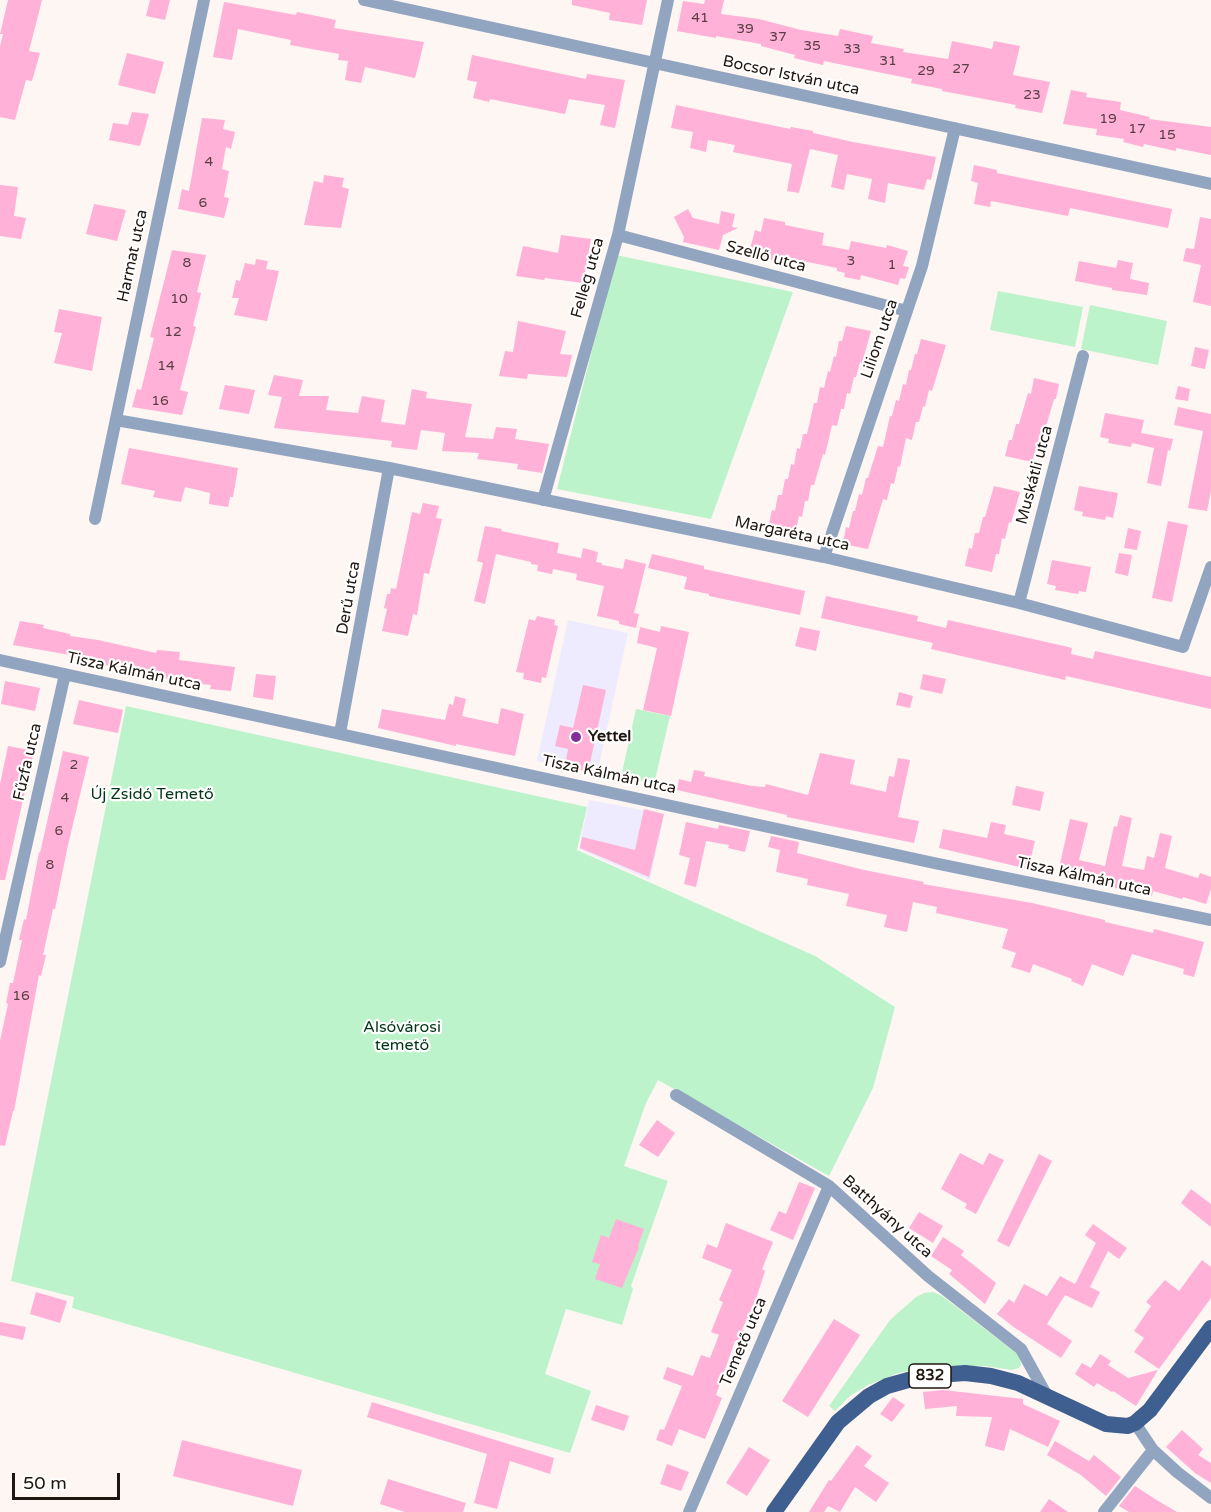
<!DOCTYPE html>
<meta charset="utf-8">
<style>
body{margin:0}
#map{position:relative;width:1211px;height:1512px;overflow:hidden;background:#fdf6f3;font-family:"Varela Round",sans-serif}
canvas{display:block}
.scale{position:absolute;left:12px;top:1473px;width:108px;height:27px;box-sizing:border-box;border:3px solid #201610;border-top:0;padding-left:8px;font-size:18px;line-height:21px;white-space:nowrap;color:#201610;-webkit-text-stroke:4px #fff;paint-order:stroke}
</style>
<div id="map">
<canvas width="1211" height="1512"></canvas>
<div class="scale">50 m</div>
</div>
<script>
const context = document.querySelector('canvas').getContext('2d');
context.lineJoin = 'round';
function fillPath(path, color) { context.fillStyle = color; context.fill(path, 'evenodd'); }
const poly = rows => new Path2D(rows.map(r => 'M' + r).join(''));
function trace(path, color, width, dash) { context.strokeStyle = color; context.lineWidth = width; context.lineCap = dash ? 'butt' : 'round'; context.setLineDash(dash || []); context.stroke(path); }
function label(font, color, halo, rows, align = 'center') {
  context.font = font + ' "Varela Round",sans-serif'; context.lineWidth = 4.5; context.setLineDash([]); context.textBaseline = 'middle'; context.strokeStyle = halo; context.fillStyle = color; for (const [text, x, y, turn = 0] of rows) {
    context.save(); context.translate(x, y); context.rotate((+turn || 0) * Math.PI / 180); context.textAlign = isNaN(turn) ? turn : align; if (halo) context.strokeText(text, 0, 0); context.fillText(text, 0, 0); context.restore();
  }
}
fillPath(poly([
 [568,620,628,633,597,774,537,761],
 [589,800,664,814,650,880,579,849]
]), '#edebfd');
fillPath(poly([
 [616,255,793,292,711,519,557,489],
 [998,291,1083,307,1075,347,990,330],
 [1090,305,1167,321,1158,365,1081,349],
 [126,706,587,807,577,850,815,956,895,1007,873,1088,829,1176,658,1080,646,1103,624,1166,668,1181,631,1286,633,1289,622,1325,566,1309,545,1374,591,1391,570,1453,72,1308,74,1297,11,1281],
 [636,709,670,716,654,784,621,777],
 [933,1292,942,1296,1019,1355,1021,1364,1019,1368,1012,1370,985,1366,924,1367,896,1374,868,1385,850,1396,835,1411,829,1406,890,1320,916,1297,924,1293]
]), '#bdf3ca');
fillPath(poly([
 [8,0,42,0,29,51,40,53,32,81,26,80,15,120,0,117,0,46,3,34,0,34],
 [150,0,170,0,165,20,146,16],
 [572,0,647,0,642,25,609,20,610,13,572,5],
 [705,0,724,0,721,14,759,19,801,30,838,36,840,29,873,36,871,43,904,49,903,52,948,59,952,41,992,49,994,41,1020,46,1013,75,1050,82,1042,113,1015,108,1016,105,942,91,942,89,911,83,912,79,824,61,823,65,794,58,795,55,761,46,761,44,716,36,716,38,677,31,683,1,704,4],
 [224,2,296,15,297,12,336,20,334,28,424,42,415,78,365,67,361,83,345,80,348,61,338,60,339,54,290,45,291,40,238,29,232,60,213,57],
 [127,53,164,62,155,94,118,85],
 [472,55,586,79,587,74,625,80,615,128,600,125,605,105,569,99,565,114,490,99,489,102,473,98,477,82,467,80],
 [1071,90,1087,93,1086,97,1121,102,1120,110,1150,117,1149,119,1211,127,1211,155,1176,148,1176,151,1144,144,1143,147,1123,142,1124,139,1096,135,1097,129,1063,124],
 [676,105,790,129,791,127,813,131,813,133,853,142,936,157,931,180,927,179,924,190,888,183,885,203,868,199,872,179,847,174,844,190,831,187,838,155,810,149,799,193,787,191,792,164,733,152,735,145,708,140,706,152,690,148,693,132,671,128],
 [132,112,149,114,140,146,109,140,113,123,128,125],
 [202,118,225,120,223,129,235,132,231,149,226,147,222,169,229,171,224,197,229,198,224,218,178,209,182,189,189,191],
 [974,165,997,170,997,173,1172,209,1168,228,1070,208,1068,216,991,201,990,207,974,204,978,183,971,181],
 [324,175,344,178,342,187,349,189,341,228,304,225,314,181,323,183],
 [0,185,18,187,14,216,26,218,21,239,0,236],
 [94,204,126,210,117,241,86,234],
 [688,209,693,218,719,224,721,211,735,214,732,227,738,228,723,235,719,250,683,242,684,237,674,217],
 [1200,217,1211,219,1211,306,1193,302,1201,265,1183,261,1186,248,1194,249],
 [764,218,785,222,785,225,824,233,822,245,849,250,851,241,886,248,887,245,908,251,903,266,909,267,905,279,900,278,898,285,861,275,860,280,844,277,845,273,837,271,837,268,778,256,776,261,757,257,758,251,750,249,755,230,761,232],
 [561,235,591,239,583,283,545,278,544,280,516,276,523,246,558,253],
 [172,250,206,255,197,292,201,293,193,326,196,327,180,390,188,392,182,415,132,407,137,389,141,390,154,338,150,337],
 [256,259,268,261,266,269,279,271,267,321,234,315,239,298,232,298,236,280,240,281,245,263,255,265],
 [1118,260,1133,263,1130,279,1149,283,1147,295,1112,290,1112,288,1075,281,1079,261,1116,268],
 [59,309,102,317,92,371,54,363,62,333,54,332],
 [518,321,566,331,560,354,572,355,567,377,528,374,527,379,499,376,505,351,513,352],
 [846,326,871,331,862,363,860,362,856,377,854,377,850,394,847,393,844,409,841,409,837,426,832,425,825,455,823,454,814,485,811,485,808,501,805,501,802,517,799,516,795,534,768,528,772,510,775,511,778,495,782,495,785,479,788,479,791,464,794,465,797,448,800,449,803,434,807,434,814,403,817,403,820,387,824,388,828,371,830,372,834,356,836,357,839,341,842,341],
 [921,339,946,345,932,391,929,390,925,407,923,406,919,422,916,422,912,440,906,438,900,467,898,466,894,484,891,483,887,500,883,499,868,549,843,544,846,527,849,528,853,511,855,511,859,494,862,495,866,478,868,478,878,446,883,447,890,416,892,416,896,400,899,401,903,384,906,385,909,370,911,370,915,354,917,354],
 [1195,347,1209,350,1205,369,1191,366],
 [274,375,303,380,299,396,329,396,326,410,358,413,362,396,385,400,381,422,405,425,412,389,427,392,426,398,472,404,465,437,493,439,496,427,517,429,515,439,549,444,542,473,517,469,518,464,477,459,479,453,442,451,445,433,421,430,417,450,391,447,392,441,274,428,282,397,268,395],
 [1034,378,1059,384,1056,399,1054,399,1045,430,1042,429,1032,462,1005,456,1009,440,1012,440,1016,424,1019,424,1028,393,1031,394],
 [225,385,255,390,249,414,219,409],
 [1178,386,1190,389,1188,401,1175,399],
 [1178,407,1211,414,1211,491,1207,511,1188,508,1203,431,1174,425],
 [1105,413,1144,420,1141,433,1173,439,1170,451,1168,450,1161,486,1147,483,1154,448,1132,443,1131,447,1108,443,1109,439,1100,437],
 [129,448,238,468,233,497,230,497,228,507,209,504,210,493,185,487,181,502,153,497,155,491,121,484],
 [994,486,1020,492,1011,523,1009,522,1005,539,1002,538,999,554,996,554,992,572,965,566,969,548,972,549,975,533,979,533,983,517,985,517],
 [1079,486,1118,493,1113,518,1106,516,1105,520,1082,516,1083,512,1074,510],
 [423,503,439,506,436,518,442,519,429,574,424,573,417,615,413,614,408,636,382,631,387,609,384,608,387,594,390,594,391,588,396,589,412,512,420,514],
 [1168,521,1188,525,1172,602,1152,598],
 [485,526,502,529,501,531,559,543,557,553,581,558,583,548,598,552,596,562,602,563,602,565,623,569,625,559,646,564,634,613,639,614,636,628,619,624,619,621,597,616,604,586,576,580,577,574,553,569,552,574,537,571,538,565,531,564,531,562,496,554,485,604,474,601,483,563,477,561],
 [1128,528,1141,531,1137,550,1124,548],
 [1119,553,1132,555,1128,576,1115,573],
 [652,554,704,566,704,569,805,591,800,615,709,596,709,594,684,589,687,577,648,568],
 [1052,560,1091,567,1086,592,1079,591,1078,594,1055,590,1056,586,1047,584],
 [826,596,918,616,917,621,946,628,948,620,1064,646,1072,648,1071,654,1093,659,1095,651,1211,677,1211,709,1066,676,1065,680,931,649,933,643,821,618],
 [537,616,555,620,554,625,558,626,546,678,542,677,541,683,523,679,524,673,516,672,529,619,535,621],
 [20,621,44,625,43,628,70,634,70,636,98,640,156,653,157,650,180,652,179,660,235,667,231,691,210,689,211,685,181,682,182,680,151,677,151,675,69,657,70,655,13,645],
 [661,626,689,632,671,716,643,710,657,648,637,643,640,627,660,632],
 [800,627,820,631,816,651,795,646],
 [256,674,276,676,273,700,253,697],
 [923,674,946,679,942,694,920,689],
 [5,681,40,688,35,711,1,704],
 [583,685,606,690,588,772,565,766,568,749,555,746,560,725,573,728],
 [899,692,913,696,910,708,896,705],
 [455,696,466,699,462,716,498,724,501,708,524,714,515,756,456,744,456,746,378,728,382,709,445,720,449,704,453,705],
 [79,700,123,710,118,733,73,724],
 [8,746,34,751,5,880,0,880,0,784],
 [63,751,89,757,68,845,55,909,53,909,43,955,46,955,41,976,39,975,14,1111,13,1111,5,1146,0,1145,0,1041,8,1004,6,1003,10,983,13,983,22,940,19,940,24,919,26,920,39,852,40,853],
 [820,753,855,760,850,784,886,792,889,776,894,777,898,758,910,760,898,817,919,821,914,843,787,817,787,815,677,790,679,779,691,782,694,770,705,772,704,776,752,786,765,787,766,784,808,795],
 [1016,786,1044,792,1040,811,1012,805],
 [644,809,664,814,649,877,580,848,582,837,635,850],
 [1120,815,1132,818,1122,866,1144,870,1147,856,1154,858,1160,833,1172,836,1165,868,1198,878,1200,873,1211,877,1211,889,1206,904,1183,897,1182,899,1153,891,1152,896,1127,891,1058,873,1070,819,1088,823,1079,860,1105,866,1114,826,1117,827],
 [686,822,718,829,719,825,750,831,745,852,728,848,729,845,706,841,696,887,684,884,690,858,679,855],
 [991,822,1006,825,1004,834,1035,841,1028,869,939,848,943,829,987,838],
 [771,836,799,842,797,853,864,870,924,882,923,884,1032,903,1105,920,1105,922,1153,933,1154,929,1204,942,1194,977,1183,974,1184,969,1132,954,1123,976,1092,964,1083,986,1071,981,1072,979,1033,964,1030,973,1011,967,1016,953,1002,948,1008,929,936,913,937,907,913,902,907,932,884,927,887,915,846,906,849,894,807,885,808,879,776,872,780,850,768,847],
 [657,1120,675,1133,658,1157,639,1145],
 [960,1153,983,1165,989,1153,1004,1160,976,1214,965,1208,967,1204,941,1189],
 [1039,1154,1052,1161,1009,1247,997,1241],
 [799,1182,815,1188,793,1240,770,1230,779,1211,786,1214],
 [1191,1189,1211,1204,1211,1227,1181,1203],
 [919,1212,943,1226,933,1243,909,1228],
 [616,1219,644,1229,638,1246,639,1247,622,1288,595,1279,600,1264,592,1262,601,1235,609,1238],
 [726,1223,773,1242,762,1269,765,1271,756,1299,742,1330,750,1333,746,1345,735,1341,716,1395,722,1398,705,1439,679,1429,672,1446,656,1440,660,1429,664,1430,682,1386,663,1379,667,1367,693,1376,701,1355,710,1358,719,1335,711,1332,723,1302,719,1300,732,1270,702,1258,707,1244,717,1248],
 [1093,1224,1127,1248,1119,1259,1108,1251,1090,1287,1100,1292,1092,1308,1065,1295,1047,1324,1072,1341,1061,1358,1015,1328,997,1314,1009,1299,1014,1303,1024,1284,1047,1296,1060,1276,1075,1284,1096,1243,1085,1235],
 [943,1237,964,1251,961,1255,996,1283,985,1304,949,1274,952,1270,931,1256],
 [1202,1260,1211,1267,1211,1298,1159,1369,1134,1352,1144,1338,1134,1331,1151,1306,1146,1302,1165,1280,1179,1291],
 [36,1292,67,1301,60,1323,30,1314],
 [834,1319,860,1335,808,1417,782,1401],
 [0,1322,26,1327,23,1340,0,1335],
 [1100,1354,1111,1361,1108,1365,1128,1378,1158,1370,1136,1406,1113,1391,1112,1392,1097,1383,1094,1387,1075,1374,1082,1363,1091,1368],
 [943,1390,1023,1399,1023,1404,1060,1421,1048,1447,1010,1429,1004,1451,985,1446,992,1417,956,1416,957,1406,925,1409,923,1392],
 [893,1397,905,1405,892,1422,880,1414],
 [372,1402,554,1458,550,1474,510,1461,497,1509,474,1503,487,1454,367,1417],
 [596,1405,629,1416,624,1431,591,1420],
 [1182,1430,1203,1449,1198,1455,1211,1463,1211,1483,1195,1473,1166,1447],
 [182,1440,302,1470,293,1506,173,1476],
 [1055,1441,1089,1461,1094,1455,1121,1477,1106,1496,1081,1475,1047,1455],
 [857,1445,872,1456,864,1466,889,1483,876,1502,855,1487,840,1512,828,1506,824,1512,809,1512,829,1480,831,1481],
 [749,1447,770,1460,747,1496,726,1483],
 [667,1464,689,1472,681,1491,660,1484],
 [388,1479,466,1503,463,1512,405,1512,380,1504],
 [1135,1486,1155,1499,1177,1512,1129,1512,1119,1506],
 [1049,1499,1068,1512,1040,1512]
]), '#ffb1d7');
trace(poly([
 [364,0,1211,184],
 [618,235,907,311],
 [116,420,389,468,824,557,1019,603,1183,647,1211,567],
 [543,500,618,235,668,0],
 [95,519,204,0],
 [824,557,922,266,955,128],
 [1019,603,1083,356],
 [0,660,934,863,1211,920],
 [340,733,389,468],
 [0,962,65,674],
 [676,1095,829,1186,928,1276,1021,1349,1047,1396],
 [1135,1423,1153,1450,1177,1472,1211,1498],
 [689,1512,829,1186],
 [1104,1512,1153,1450]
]), '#92a5c0', 12);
trace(poly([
 [774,1512,838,1422,869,1396,887,1386,912,1379,938,1375,965,1373,991,1376,1018,1383,1106,1424,1128,1426,1135,1423,1150,1410,1211,1328]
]), '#3e5f8f', 16);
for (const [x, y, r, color] of [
 [576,737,6,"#832c9a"]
]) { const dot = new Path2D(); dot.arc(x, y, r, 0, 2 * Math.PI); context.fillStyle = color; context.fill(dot); trace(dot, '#fff', 2); }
label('14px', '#583d42', null, [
 ["41",700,18],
 ["39",745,29],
 ["37",778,37],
 ["35",812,46],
 ["33",852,49],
 ["31",888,61],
 ["27",961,69],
 ["29",926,71],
 ["23",1032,95],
 ["19",1108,119],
 ["17",1137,129],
 ["15",1167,135],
 ["4",209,162],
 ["6",203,203],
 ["3",851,261],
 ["8",187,263],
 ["1",892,265],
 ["10",179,299],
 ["12",173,332],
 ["14",166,366],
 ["16",160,401],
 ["2",74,765],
 ["4",65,798],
 ["6",59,831],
 ["8",50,865],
 ["16",21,996]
]);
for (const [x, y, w] of [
 [930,1376,42]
]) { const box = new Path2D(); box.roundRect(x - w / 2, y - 12, w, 24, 4.5); context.fillStyle = '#fff'; context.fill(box); trace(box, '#201610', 1.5); }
label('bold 15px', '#201610', null, [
 ["832",930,1376]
]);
label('16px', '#201610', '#fff', [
 ["Bocsor István utca",791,76,12],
 ["Harmat utca",133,256,-78],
 ["Szellő utca",766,257,15],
 ["Felleg utca",588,278,-74],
 ["Liliom utca",880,339,-71],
 ["Muskátli utca",1035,475,-75],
 ["Margaréta utca",792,534,12],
 ["Derű utca",349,598,-80],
 ["Tisza Kálmán utca",134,672,12],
 ["Fűzfa utca",28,762,-77],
 ["Tisza Kálmán utca",609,775,12],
 ["Tisza Kálmán utca",1084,877,12],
 ["Batthyány utca",887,1217,42],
 ["Temető utca",744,1342,-67]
]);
label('bold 16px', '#201610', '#fff', [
 ["Yettel",588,737]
], 'left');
label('16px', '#003617', '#fff', [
 ["Új Zsidó Temető",152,795],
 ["Alsóvárosi",402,1028],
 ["temető",402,1046]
]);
</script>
